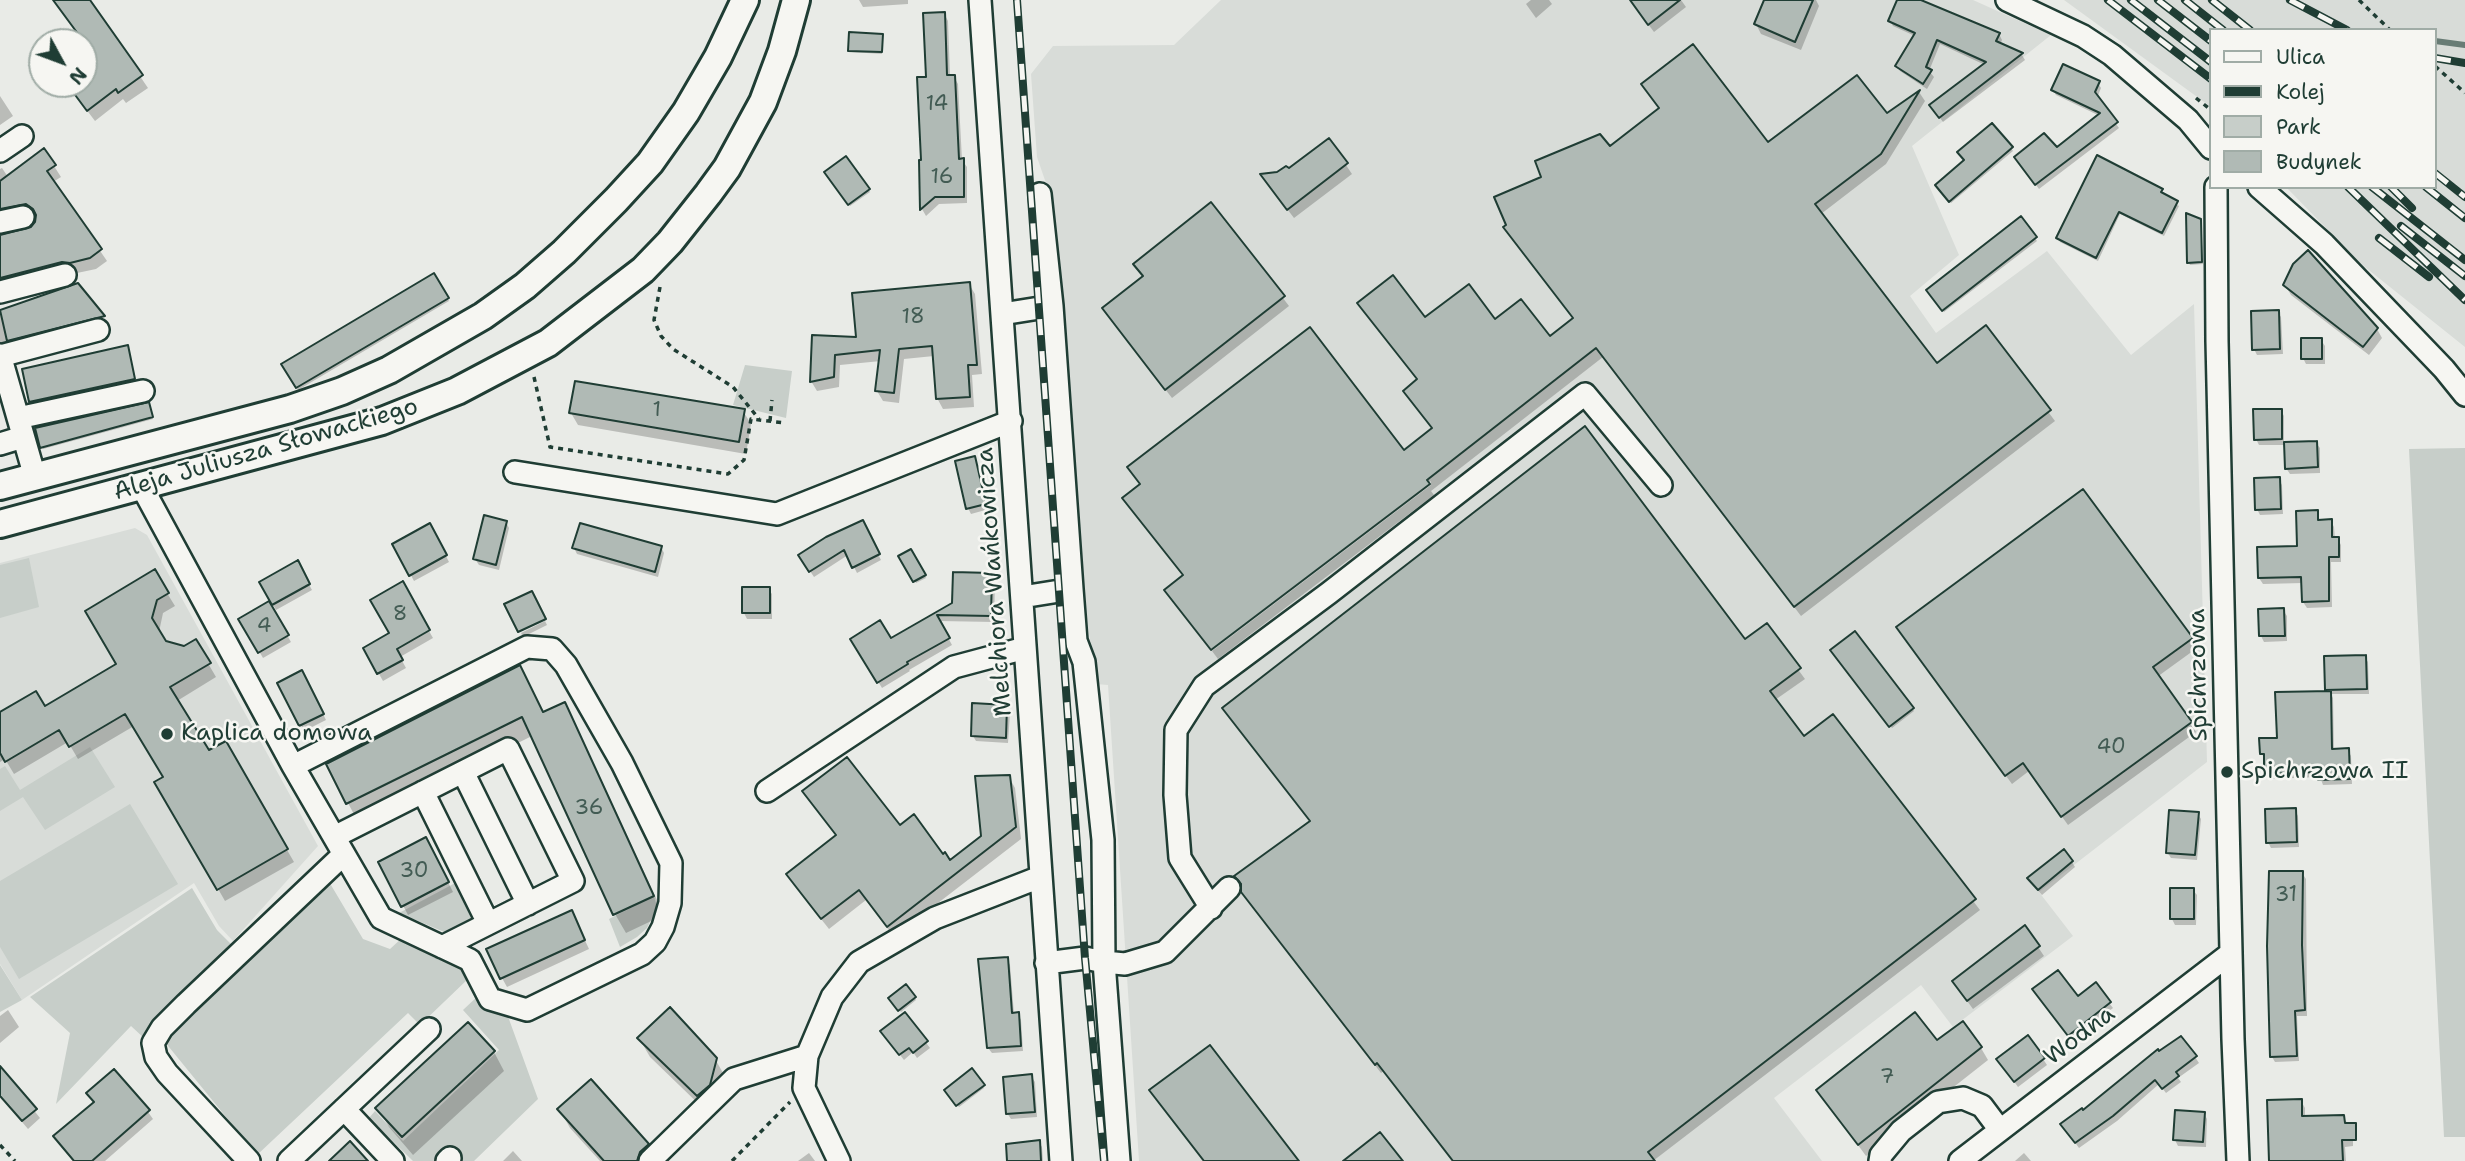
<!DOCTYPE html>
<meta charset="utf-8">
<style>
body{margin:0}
#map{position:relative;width:2465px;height:1161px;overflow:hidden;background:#e9ebe7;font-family:"Shantell Sans",sans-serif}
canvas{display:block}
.legend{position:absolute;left:2209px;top:28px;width:228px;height:161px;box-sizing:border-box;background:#f6f6f2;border:2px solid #a0aca6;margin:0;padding:9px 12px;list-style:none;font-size:21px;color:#1f3d34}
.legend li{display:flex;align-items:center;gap:14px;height:35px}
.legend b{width:35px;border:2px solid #a0aca6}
.north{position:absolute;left:28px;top:28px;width:70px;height:70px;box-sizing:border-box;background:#f6f6f2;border:2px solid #a0aca6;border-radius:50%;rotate:131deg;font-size:19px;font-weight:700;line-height:28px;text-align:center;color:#1f3d34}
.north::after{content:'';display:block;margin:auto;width:24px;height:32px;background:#1f3d34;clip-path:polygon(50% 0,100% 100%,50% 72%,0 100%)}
</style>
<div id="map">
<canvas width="2465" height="1161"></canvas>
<ul class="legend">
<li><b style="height:9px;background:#f6f6f2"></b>Ulica</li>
<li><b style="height:9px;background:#1f3d34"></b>Kolej</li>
<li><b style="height:19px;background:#c7cec9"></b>Park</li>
<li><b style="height:19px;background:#b0bab5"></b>Budynek</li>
</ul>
<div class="north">N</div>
</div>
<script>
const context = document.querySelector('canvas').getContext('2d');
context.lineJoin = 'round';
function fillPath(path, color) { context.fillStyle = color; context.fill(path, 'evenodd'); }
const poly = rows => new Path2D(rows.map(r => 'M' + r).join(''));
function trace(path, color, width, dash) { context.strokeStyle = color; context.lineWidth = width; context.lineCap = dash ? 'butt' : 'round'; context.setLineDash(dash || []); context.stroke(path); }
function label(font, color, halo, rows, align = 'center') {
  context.font = font + ' "Shantell Sans",sans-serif'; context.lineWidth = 5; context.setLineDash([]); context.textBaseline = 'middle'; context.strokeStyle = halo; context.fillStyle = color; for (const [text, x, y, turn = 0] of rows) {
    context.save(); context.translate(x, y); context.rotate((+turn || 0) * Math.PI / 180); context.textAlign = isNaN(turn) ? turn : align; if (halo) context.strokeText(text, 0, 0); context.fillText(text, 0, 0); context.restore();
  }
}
fillPath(poly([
 [1221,0,1973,0,2051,35,1912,146,1959,255,1910,296,1936,333,2047,251,2131,355,2194,304,2207,762,2039,892,2073,936,1953,1027,1921,985,1774,1098,1822,1161,1139,1161,1108,685,1096,684,1082,582,1048,189,1037,157,1031,74,1053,46,1174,45],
 [2064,0,2465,0,2465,347,2360,263,2286,187,2435,187,2435,30,2211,30,2211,107],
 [135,528,147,535,318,846,233,941,219,926,194,883,22,1000,0,964,0,563]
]), '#d8dcd8');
fillPath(poly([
 [745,365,792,371,786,418,733,405],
 [2465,448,2465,1137,2444,1137,2409,449],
 [29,558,39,607,0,618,0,565],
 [90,747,115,787,45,830,23,797,0,811,0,769,5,766,20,790],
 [130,804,178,884,19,979,0,947,0,881],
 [328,880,363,939,390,949,403,937,464,968,469,978,420,1025,408,1013,257,1155,160,1036],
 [457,882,473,908,472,918,461,929,449,934,399,913],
 [192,888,217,930,231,944,145,1039,131,1026,56,1104,70,1033,30,997],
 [654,896,657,907,647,928,637,937,620,947,609,919],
 [0,965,22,1000,0,1012],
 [480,994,506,1011,538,1099,474,1161,413,1161,369,1118,375,1111,403,1141,499,1050,463,1010]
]), '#c7cec9');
fillPath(poly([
 [54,0,88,0,148,88,126,103,123,99,95,121,67,84,84,84,84,42,67,42,78,34],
 [859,0,908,0,908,4,863,7],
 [1531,0,1549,0,1552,4,1536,18,1526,4],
 [1630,0,1681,0,1686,7,1654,32],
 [1766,0,1816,0,1819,6,1801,50,1761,34,1756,24],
 [1899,0,1918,0,1999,34,2002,40,2000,45,2022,55,2025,60,1943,122,1935,111,1985,65,1940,44,1929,71,1934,77,1927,89,1900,71,1897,66,1915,36,1893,26,1890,21],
 [944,13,948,21,950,77,954,77,958,84,962,160,967,167,967,203,939,204,926,216,922,209,921,161,923,161,927,78],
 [882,36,882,54,851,52,850,50],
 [2098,83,2101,88,2097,98,2119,128,2039,189,2019,162,2056,149,2100,116,2056,95,2053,90],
 [1643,85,1767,144,1887,116,1919,92,1925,101,1886,164,1821,214,1936,366,1986,328,2055,421,1801,616,1603,357,1431,491,1434,495,1218,659,1212,651,1431,485,1431,481,1210,648,1184,577,1124,498,1403,452,1433,429,1405,391,1418,381,1359,303,1425,319,1495,321,1549,339,1574,319,1609,148,1660,109],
 [0,96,13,116,0,125],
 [1329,140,1352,174,1294,218,1268,184],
 [2011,148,2013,151,1951,203,1938,188,1966,161],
 [846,158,870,192,850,206,827,173],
 [54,166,61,177,53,182,107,261,96,269,77,273,69,273,0,290,0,236,27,231,38,221,34,215,0,222,0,169,2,168,8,177],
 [2162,190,2163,195,2179,206,2164,236,2120,214,2098,261,2060,242,2058,238],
 [1211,204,1289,306,1172,398,1109,317,1144,277,1136,264],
 [2021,219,2037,241,1944,312,1928,290],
 [2201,223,2203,264,2190,265,2189,263],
 [434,275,449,301,298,390,283,364],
 [969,284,975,294,982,374,972,375,974,407,943,409,937,398,934,356,904,359,899,403,883,401,877,391,881,361,840,365,839,387,817,391,811,381,813,337,858,338],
 [78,285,109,327,0,355,0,311],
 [2285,285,2377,329,2382,338,2369,355,2291,295],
 [2278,312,2281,317,2283,354,2257,355,2254,349],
 [2321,340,2325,346,2325,364,2306,364,2303,358],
 [128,350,135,382,32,404,31,402],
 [150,406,153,419,43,449,42,447],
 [2281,410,2284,416,2284,443,2316,443,2320,448,2320,473,2290,474,2286,468,2286,445,2259,445,2256,439],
 [743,411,751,424,746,454,578,425,571,413],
 [974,458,989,509,971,514,968,508],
 [2279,479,2282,485,2283,514,2260,515,2257,509],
 [2317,512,2320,521,2331,521,2334,527,2335,539,2338,539,2341,545,2341,562,2331,562,2332,607,2307,608,2303,602,2303,583,2263,584,2259,578,2299,547],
 [506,522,509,528,499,570,479,565,475,559],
 [862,523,881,560,857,573,848,555,814,577,800,556],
 [430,525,449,562,414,581,394,544],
 [661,547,664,553,658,577,577,554,574,548],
 [911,551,926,578,916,583,900,557],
 [297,563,312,590,276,610,261,583],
 [154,572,175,606,163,613,159,632,165,642,184,648,195,641,216,677,177,701,208,753,225,743,294,862,225,901,157,782,165,778,134,726,78,759,68,742,14,774,5,759,0,762,0,714,44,708,118,664],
 [991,574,995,581,994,622,939,621,952,645,909,670,910,671,882,688,852,639,891,640,954,604],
 [402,584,433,638,400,657,406,668,383,681,365,649,392,634],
 [768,588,772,594,772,619,747,619,744,613],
 [268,603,291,642,263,658,241,620],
 [2260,610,2283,610,2287,616,2287,641,2264,642,2261,636],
 [545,621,547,625,523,637,521,633],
 [1766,626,1805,679,1775,700,1804,738,1832,717,1980,910,1653,1161,1453,1161,1384,1071,1381,1073,1249,902,1236,877,1745,641],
 [1854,634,1914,711,1892,728,1833,650],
 [1903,637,2191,639,2197,648,2157,677,2196,732,2068,825,2029,771,2012,784],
 [2365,657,2368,662,2369,694,2331,694,2333,698,2334,751,2348,750,2351,756,2352,784,2323,785,2320,777,2269,779,2265,773,2265,760,2262,754,2328,692,2327,690],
 [520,667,544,714,564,704,575,723,664,915,626,933,615,914,532,736,358,822,328,765],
 [305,678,326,720,304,731,279,683],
 [1006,707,1010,713,1008,743,976,741,973,736],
 [1009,777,1015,788,1021,839,894,937,866,900,829,929,794,885,837,836,805,792,900,827,950,862,983,836],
 [2295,810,2298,816,2299,847,2271,848,2268,842],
 [2198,814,2201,819,2197,860,2171,858,2167,852],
 [431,848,453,892,408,915,381,863],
 [2072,862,2075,867,2042,895,2033,885],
 [2302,873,2306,879,2307,1016,2297,1016,2299,1061,2275,1062,2272,1057],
 [2193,890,2197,895,2196,925,2175,925,2172,919],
 [576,921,589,949,507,987,502,978],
 [2038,947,2044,956,1973,1009,1959,990],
 [1007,959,1010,965,1014,1014,1018,1014,1021,1020,1023,1051,992,1053,988,1048],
 [2095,985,2113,1008,2072,1039,2038,995,2078,998],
 [906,986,916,1000,901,1012,891,998],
 [8,1010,19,1027,0,1043,0,1016],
 [905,1014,930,1048,917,1058,913,1052,904,1060,886,1037],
 [639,1038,715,1059,726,1078,709,1114,650,1057],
 [1936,1043,1981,1048,1988,1060,1866,1156,1818,1090],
 [494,1052,504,1071,413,1155,389,1127,378,1108],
 [2195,1057,2199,1063,2178,1078,2181,1082,2166,1093,2159,1084,2117,1121,2079,1148,2066,1130,2083,1112],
 [2043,1059,2047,1065,2018,1087,2002,1065],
 [0,1068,40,1118,28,1129,0,1096],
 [972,1071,984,1088,959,1107,946,1090],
 [1031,1076,1035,1082,1037,1117,1011,1119,1007,1113],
 [88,1093,148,1112,153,1119,105,1161,74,1161,55,1137,95,1104],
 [2301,1101,2305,1108,2305,1118,2343,1117,2353,1131,2353,1146,2345,1147,2346,1161,2270,1161],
 [560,1110,647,1145,657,1161,600,1161,570,1128],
 [2204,1113,2207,1119,2206,1147,2178,1146,2175,1140],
 [1039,1142,1042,1147,1043,1161,1009,1161],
 [513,1151,522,1161,503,1161],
 [809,1153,815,1161,798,1161],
 [2024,1153,2031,1161,2015,1161]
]), '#0003');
trace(poly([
 [2435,41,2465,45]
]), '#687c75', 6);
const building = poly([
 [53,0,90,0,143,75,118,93,116,89,87,111,67,84,84,84,84,42,53,0],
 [1630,0,1680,0,1648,25,1630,0],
 [1764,0,1813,0,1795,42,1754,24,1764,0],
 [1897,0,1921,0,2000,33,1996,41,2023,53,1939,118,1929,105,1986,62,1937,40,1926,67,1932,70,1923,84,1895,66,1915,33,1888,21,1897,0],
 [945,12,947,75,955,75,959,159,964,158,964,197,935,197,920,210,919,160,921,160,917,77,926,77,923,13,945,12],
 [849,32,883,34,882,52,848,51,849,32],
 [1693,44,1768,142,1857,75,1887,113,1920,90,1881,154,1815,204,1937,363,1986,325,2051,410,1794,607,1596,348,1427,480,1430,484,1211,650,1164,590,1183,575,1122,498,1140,484,1127,467,1310,327,1404,450,1432,428,1403,391,1417,379,1357,303,1393,275,1425,317,1469,284,1495,319,1521,299,1550,336,1573,318,1503,227,1506,225,1494,197,1541,177,1535,161,1600,134,1610,146,1659,108,1641,84,1693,44],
 [2063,64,2100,81,2095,92,2118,122,2035,185,2014,157,2044,133,2057,147,2100,113,2051,90,2063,64],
 [1992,123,2013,147,1949,202,1935,185,1964,160,1957,152,1992,123],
 [1329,138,1348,163,1287,210,1260,174,1277,172,1286,166,1289,168,1329,138],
 [44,148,56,165,47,171,102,249,90,258,70,263,62,262,0,278,0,235,31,227,35,222,36,215,33,209,26,204,0,209,0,181,44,148],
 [2097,155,2163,189,2161,192,2178,201,2162,233,2119,212,2096,258,2056,238,2097,155],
 [846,156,870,189,848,205,824,172,846,156],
 [1211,202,1285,296,1165,390,1102,308,1143,276,1133,264,1211,202],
 [2186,213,2201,219,2202,262,2187,263,2186,213],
 [2021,216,2037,237,1942,311,1926,290,2021,216],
 [2308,250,2378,328,2363,347,2283,285,2293,264,2308,250],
 [434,273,449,298,296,388,281,364,434,273],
 [970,282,977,365,968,365,970,397,936,399,932,346,899,349,894,393,875,391,880,350,835,355,834,377,810,382,812,335,856,337,852,293,970,282],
 [78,283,105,316,7,341,0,310,78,283],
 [2279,310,2280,349,2252,350,2251,311,2279,310],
 [2301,338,2322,338,2322,359,2301,359,2301,338],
 [128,345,135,379,29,402,22,369,128,345],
 [575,381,745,409,739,442,569,413,575,381],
 [149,402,153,417,40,448,35,428,149,402],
 [2253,409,2282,409,2282,439,2254,440,2253,409],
 [1585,426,1745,639,1767,623,1801,668,1770,691,1804,736,1833,714,1976,899,1648,1152,1655,1161,1453,1161,1377,1063,1375,1065,1241,892,1241,884,1234,876,1310,821,1222,708,1585,426],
 [2317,441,2318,467,2285,469,2284,442,2317,441],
 [975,456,986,504,966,509,955,461,975,456],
 [2280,477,2281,509,2255,510,2254,478,2280,477],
 [2083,489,2193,638,2153,667,2192,722,2061,817,2023,763,2005,776,1896,627,2083,489],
 [2318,510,2318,520,2332,519,2332,537,2339,537,2339,557,2329,557,2329,601,2302,602,2301,577,2258,578,2257,547,2297,546,2296,511,2318,510],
 [484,515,507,521,496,565,473,559,484,515],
 [863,520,880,554,852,568,844,550,809,572,798,555,826,537,863,520],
 [430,523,447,555,409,576,392,544,430,523],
 [580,523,662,546,655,572,572,548,580,523],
 [911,549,926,575,913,582,898,556,911,549],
 [298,560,310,584,272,605,259,582,298,560],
 [155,569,169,593,157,600,152,618,166,641,184,646,196,639,211,663,170,687,209,750,226,741,288,849,217,890,154,782,163,777,125,714,69,747,59,730,5,762,0,753,0,712,36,691,45,706,116,664,85,611,155,569],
 [953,572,992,573,991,616,937,615,950,638,907,662,908,664,877,683,850,639,880,620,891,638,952,603,953,572],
 [403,581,430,630,397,649,403,660,377,674,363,648,389,633,370,600,403,581],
 [742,587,770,587,770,613,742,613,742,587],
 [532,591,546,619,518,632,504,604,532,591],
 [269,601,289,635,258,653,238,619,269,601],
 [2284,608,2285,636,2259,636,2258,609,2284,608],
 [1855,631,1914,708,1889,727,1830,650,1855,631],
 [2366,655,2367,689,2325,690,2324,656,2366,655],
 [520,665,543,712,565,702,654,896,613,915,522,717,346,804,326,764,520,665],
 [302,670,324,714,299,726,277,683,302,670],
 [2331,691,2332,749,2349,748,2350,779,2318,780,2318,772,2264,774,2264,754,2260,754,2259,738,2277,738,2275,692,2331,691],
 [972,703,1007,705,1006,738,971,736,972,703],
 [847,757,900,825,914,814,943,854,945,852,950,860,981,836,975,776,1010,775,1016,827,887,927,859,890,821,919,786,874,836,835,802,791,847,757],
 [2296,808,2297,842,2266,843,2265,809,2296,808],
 [2169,810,2199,812,2195,855,2166,853,2169,810],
 [426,837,449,882,401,907,378,862,426,837],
 [2064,849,2073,861,2038,890,2027,878,2064,849],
 [2269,871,2303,871,2302,945,2305,1010,2295,1011,2297,1056,2270,1057,2267,946,2269,871],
 [2170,888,2194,888,2194,919,2170,919,2170,888],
 [572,910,585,940,500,979,486,949,572,910],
 [2025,925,2040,946,1967,1001,1952,981,2025,925],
 [1008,957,1012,1013,1019,1012,1021,1046,987,1048,978,959,1008,957],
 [2058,970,2078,996,2096,982,2111,1002,2068,1036,2032,989,2058,970],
 [906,984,916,997,898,1011,888,998,906,984],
 [670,1007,717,1058,710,1085,697,1096,637,1038,670,1007],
 [905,1012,928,1041,913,1053,909,1048,899,1055,880,1031,905,1012],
 [1915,1012,1937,1040,1963,1021,1982,1047,1858,1145,1816,1090,1915,1012],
 [468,1022,495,1051,402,1137,375,1108,468,1022],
 [2028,1035,2045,1058,2014,1082,1996,1059,2028,1035],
 [2181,1036,2197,1056,2176,1072,2179,1076,2162,1089,2155,1080,2113,1116,2075,1143,2060,1124,2082,1108,2083,1110,2158,1049,2159,1051,2181,1036],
 [1210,1045,1299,1161,1204,1161,1149,1090,1210,1045],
 [0,1066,37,1109,22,1121,0,1096,0,1066],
 [972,1068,985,1085,956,1106,944,1090,972,1068],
 [114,1069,150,1110,92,1161,74,1161,53,1136,94,1102,86,1093,114,1069],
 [1032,1074,1035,1112,1006,1114,1003,1077,1032,1074],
 [591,1079,649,1144,640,1152,637,1161,604,1161,557,1109,591,1079],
 [2302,1099,2302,1116,2344,1115,2345,1123,2356,1123,2356,1140,2342,1140,2343,1161,2269,1161,2267,1100,2302,1099],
 [2175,1110,2205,1112,2203,1142,2173,1140,2175,1110],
 [1380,1132,1403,1161,1343,1161,1380,1132],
 [1040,1140,1041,1161,1007,1161,1006,1144,1040,1140],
 [350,1141,368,1161,329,1161,350,1141]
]);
fillPath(building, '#b0bab5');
trace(building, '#1f3d34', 2);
const minor = poly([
 [980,0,1061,1161],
 [2007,0,2083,36,2112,55,2188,120,2211,148],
 [0,151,22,136],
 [2216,187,2217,341,2233,1039,2238,1161],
 [2259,187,2324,244,2444,369,2465,395],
 [1040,194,1052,306],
 [0,222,23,217],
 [0,292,65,275],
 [1002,314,1052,306,1072,589],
 [0,355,35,477],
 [0,356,98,330],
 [18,418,143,391],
 [0,444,23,437],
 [515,472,777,514,1011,421],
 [142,487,293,766,381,918,470,960,490,999,527,1010,642,954,655,942,663,927,670,903,671,863,622,763,566,665,552,649,527,647,293,766],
 [1022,597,1072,589,1076,641,1084,662,1103,840,1104,962,1125,964,1165,952,1229,888],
 [463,772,528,904],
 [767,791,954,667,1025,648],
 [423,792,488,923],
 [334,837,508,749,573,881,442,947],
 [1211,908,1180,858,1175,795,1176,730,1204,686,1329,593,1585,394,1661,485],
 [1046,963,1085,958,1104,962,1119,1161],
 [344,1109,393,1161],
 [249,1161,167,1073,156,1057,153,1043,162,1028,186,1004,344,854],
 [289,1161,429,1029],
 [447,1161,450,1158],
 [650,1161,734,1079,807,1056],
 [839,1161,804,1088,807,1056,832,997,859,962,935,918,1040,877],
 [1880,1161,1881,1155,1901,1131,1938,1102,1963,1098,1982,1106,2000,1130],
 [1960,1161,2231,953]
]);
const major = poly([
 [0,486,290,409,342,391,389,370,483,316,525,286,564,252,616,200,650,163,686,112,718,57,745,0],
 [0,524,382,421,457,391,548,343,643,270,670,242,708,194,727,168,763,102,782,51,796,0]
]);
trace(minor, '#1f3d34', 26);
trace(major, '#1f3d34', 32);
trace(poly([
 [2359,0,2390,30],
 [2435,66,2465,93],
 [2196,98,2211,110],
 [660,287,654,320,661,336,673,349,733,387,759,419],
 [534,377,550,447,728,474,744,460,751,419,785,423],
 [770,421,772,400],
 [0,1145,15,1161],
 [732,1161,790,1102]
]), '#1f3d34', 3.5, [5, 5]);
trace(minor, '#f6f6f2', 21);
trace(major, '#f6f6f2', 26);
const rail = poly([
 [1017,0,1085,958,1104,1161],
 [2108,0,2211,79],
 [2131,0,2211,62],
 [2158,0,2211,41],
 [2185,0,2223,30],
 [2212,0,2250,30],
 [2290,0,2347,30],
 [2435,58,2465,63],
 [2435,173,2465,197],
 [2348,187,2465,300],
 [2372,187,2465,260],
 [2391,187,2412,208],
 [2426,187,2465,218],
 [2401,226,2465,276],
 [2379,238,2429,277]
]);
trace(rail, '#1f3d34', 8);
trace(rail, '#f6f6f2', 5, [16]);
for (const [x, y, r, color] of [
 [167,734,7,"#1f3d34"],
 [2227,772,7,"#1f3d34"]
]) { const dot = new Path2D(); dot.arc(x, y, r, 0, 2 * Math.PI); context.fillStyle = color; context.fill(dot); trace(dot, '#f6f6f2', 2.5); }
label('21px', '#435c54', null, [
 ["14",937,105],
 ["16",942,178],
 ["18",913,318],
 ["1",657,411],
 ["8",400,615],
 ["4",264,627],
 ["40",2111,748],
 ["36",589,809],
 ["30",414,872],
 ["31",2286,896],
 ["7",1887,1078]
]);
label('24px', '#1f3d34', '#f6f6f2', [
 ["Aleja Juliusza Słowackiego",266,450,-16],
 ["Melchiora Wańkowicza",995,582,-94],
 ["Spichrzowa",2199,675,-91],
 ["Wodna",2080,1036,-37]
]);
label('24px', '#1f3d34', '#f6f6f2', [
 ["Kaplica domowa",181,734],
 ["Spichrzowa II",2241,772]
], 'left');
</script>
